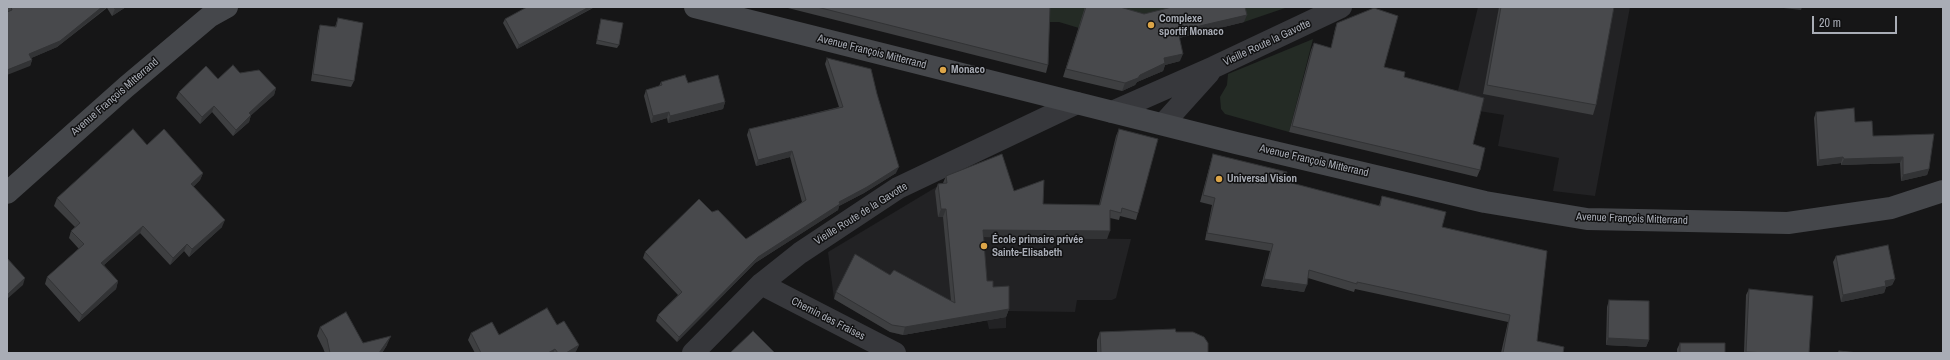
<!DOCTYPE html>
<meta charset="utf-8">
<style>
body{margin:0}
#map{position:relative;width:1950px;height:360px;overflow:hidden;background:#161617;font-family:"Archivo Narrow",sans-serif}
canvas{display:block}
.frame{position:absolute;inset:0;border:8px solid #a9adb6;pointer-events:none}
.scale{position:absolute;left:1812px;top:16px;width:85px;height:18px;box-sizing:border-box;border:2px solid #a9adb6;border-top:0;padding-left:5px;font-size:12px;line-height:14px;white-space:nowrap;color:#a9adb6;-webkit-text-stroke:3px #111112;paint-order:stroke}
</style>
<div id="map">
<canvas width="1950" height="360"></canvas>
<div class="frame"></div>
<div class="scale">20 m</div>
</div>
<script>
const context = document.querySelector('canvas').getContext('2d');
context.lineJoin = 'round';
function fillPath(path, color) { context.fillStyle = color; context.fill(path, 'evenodd'); }
const poly = rows => new Path2D(rows.map(r => 'M' + r).join(''));
function trace(path, color, width, dash) { context.strokeStyle = color; context.lineWidth = width; context.lineCap = dash ? 'butt' : 'round'; context.setLineDash(dash || []); context.stroke(path); }
function label(font, color, halo, rows, align = 'center') {
  context.font = font + ' "Archivo Narrow",sans-serif'; context.lineWidth = 3; context.setLineDash([]); context.textBaseline = 'middle'; context.strokeStyle = halo; context.fillStyle = color; for (const [text, x, y, turn = 0] of rows) {
    context.save(); context.translate(x, y); context.rotate((+turn || 0) * Math.PI / 180); context.textAlign = isNaN(turn) ? turn : align; if (halo) context.strokeText(text, 0, 0); context.fillText(text, 0, 0); context.restore();
  }
}
fillPath(poly([
 [1478,7,1630,7,1595,196,1553,191,1559,158,1498,146,1504,115,1454,107],
 [978,168,994,237,1131,239,1116,298,1112,300,1077,300,1075,312,1006,311,1006,328,989,329,987,320,903,335,890,332,834,299,828,252,943,183]
]), '#222224');
fillPath(poly([
 [1047,7,1288,7,1244,22,1079,28,1059,22,1047,22],
 [1313,39,1289,132,1225,114,1221,109,1220,97,1227,85,1228,74]
]), '#242b25');
trace(poly([
 [761,284,895,353],
 [693,353,761,284,800,253,898,188,1077,103]
]), '#37383c', 22);
trace(poly([
 [1112,112,1214,67,1341,7],
 [1163,124,1209,73]
]), '#37383c', 22);
trace(poly([
 [695,7,1236,143,1485,202,1587,219,1788,223,1891,208,1943,191],
 [7,193,126,87,209,17,227,7]
]), '#45474b', 22);
fillPath(poly([
 [7,7,126,7,112,16,107,8,57,47,31,58,32,60,30,66,7,11],
 [784,7,1050,7,1048,65,1046,73],
 [1085,7,1120,7,1144,14,1244,22,1179,38,1180,61,1165,65,1163,71,1137,82,1135,85,1122,91,1063,77],
 [1499,7,1614,7,1596,105,1593,115,1483,94],
 [593,8,517,49,503,23,505,19],
 [338,18,354,81,351,87,311,81,318,32,320,25,335,27],
 [601,19,619,45,617,48,596,44,600,23],
 [1337,23,1384,67,1404,77,1473,144,1480,170,1477,177,1289,132,1311,50,1314,43,1331,48,1335,29],
 [827,58,877,94,896,173,864,193,839,206,838,210,755,263,677,342,656,321,658,315,678,295,643,258,645,252,712,212,746,239,802,202,790,157,756,166,747,135,749,129,839,107,825,64],
 [240,73,276,88,274,95,251,115,249,122,233,136,212,112,200,124,176,98,179,92,218,79],
 [661,82,688,83,725,102,723,109,668,123,667,118,651,123,644,96,646,90,659,86],
 [1816,112,1855,122,1873,136,1929,169,1927,175,1901,181,1900,163,1841,165,1841,163,1817,166,1814,118],
 [1119,129,1138,213,1136,220,1120,216,1119,220,1110,218,1107,239,983,237,987,281,993,287,1009,309,1006,317,903,335,890,332,834,299,836,292,890,275,951,301,943,217,938,217,935,191,938,184,943,183,946,176,1014,191,1043,204,1099,205,1116,136],
 [147,145,203,173,200,180,193,187,222,227,189,257,184,251,170,265,140,233,104,265,118,281,116,289,79,322,45,284,47,277,79,249,69,238,71,231,75,227,54,206,57,198],
 [1213,154,1284,181,1379,206,1382,196,1442,227,1537,341,1563,353,1501,353,1508,322,1355,289,1354,292,1308,278,1304,292,1261,286,1270,251,1205,240,1212,205,1200,202,1211,161],
 [1836,256,1895,279,1892,285,1886,287,1884,293,1841,302,1833,262],
 [1749,289,1809,353,1744,353,1746,295],
 [1609,300,1649,340,1646,347,1606,345,1607,307],
 [557,325,579,345,576,351,574,353,475,353,468,340,471,333,499,335],
 [320,327,363,343,387,345,382,353,325,353,323,348,317,336],
 [1100,332,1176,332,1208,353,1097,353,1097,340],
 [1680,343,1725,353,1677,353,1677,349]
]), '#3e3f41');
fillPath(poly([
 [102,7,107,7,57,47,27,60,29,54],
 [118,7,126,7,112,16,115,9],
 [589,7,594,7,517,49,519,45],
 [1775,7,1802,7,1801,10],
 [1247,15,1244,22,1175,39,1178,31],
 [1183,54,1180,61,1165,65,1163,71,1137,82,1135,85,1122,91,1125,83,1164,58],
 [32,60,30,66,7,75,7,70],
 [276,88,274,95,247,119,249,113],
 [725,102,723,109,668,123,670,116],
 [214,106,212,112,200,124,202,117],
 [669,112,667,118,651,123,653,116],
 [251,115,249,122,233,136,236,130],
 [792,151,790,157,756,166,758,160],
 [1843,157,1841,163,1817,166,1819,160],
 [1903,157,1900,163,1841,165,1844,159],
 [899,167,896,173,864,193,839,206,838,210,755,263,677,342,679,337,758,257,839,202],
 [1929,169,1927,175,1901,181,1903,175],
 [203,173,200,180,188,192,191,184],
 [941,209,946,209,943,217,938,217],
 [225,220,222,227,189,257,192,249],
 [143,226,140,233,98,270,101,263],
 [983,230,1110,231,1107,239,980,237],
 [187,244,184,251,170,265,173,258],
 [25,278,23,285,7,299,7,295],
 [1264,279,1307,285,1304,292,1261,286],
 [1895,279,1892,285,1886,287,1884,293,1841,302,1843,295,1885,281],
 [118,281,116,289,79,322,82,315],
 [1009,309,1006,317,903,335,905,327],
 [391,336,387,345,382,353,379,353],
 [1608,338,1649,340,1646,347,1606,345],
 [579,345,576,351,574,353,566,353],
 [555,349,553,353,548,353],
 [1746,352,1768,353,1745,353]
]), '#323335');
const building = poly([
 [11,7,102,7,60,41,29,54,32,60,7,70,7,12,12,10,11,7],
 [113,7,118,7,115,9,113,7],
 [527,7,589,7,519,45,505,19,527,7],
 [817,7,1050,7,1048,65,817,7],
 [1086,7,1120,7,1144,14,1172,7,1245,7,1247,15,1178,31,1183,54,1164,58,1165,63,1140,75,1138,78,1125,83,1066,69,1086,7],
 [1501,7,1614,7,1596,105,1487,85,1501,7],
 [1374,8,1398,16,1384,67,1405,72,1404,77,1484,98,1473,144,1485,148,1480,170,1292,126,1314,43,1331,48,1337,23,1374,8],
 [338,18,363,23,354,81,313,74,320,25,336,27,338,18],
 [601,19,623,23,619,45,597,40,601,19],
 [827,58,871,69,877,94,899,167,867,187,839,202,840,204,758,257,679,337,658,315,682,292,645,252,699,199,712,212,718,210,746,239,806,200,792,151,758,160,749,129,843,107,827,58],
 [233,65,240,73,259,70,276,88,249,113,251,115,236,130,214,106,202,117,179,92,206,66,218,79,233,65],
 [685,75,688,83,718,75,725,102,670,116,669,112,653,116,646,90,662,85,661,82,685,75],
 [1854,108,1855,122,1872,121,1873,136,1934,134,1929,169,1903,175,1903,157,1844,159,1843,157,1819,160,1816,112,1854,108],
 [133,129,147,145,164,129,203,173,191,184,225,220,192,249,187,244,173,258,143,226,101,263,118,281,82,315,47,277,84,244,71,231,80,223,57,198,133,129],
 [1119,129,1158,139,1138,213,1122,208,1121,213,1110,210,1110,231,983,230,987,281,993,281,993,287,1009,286,1009,309,905,327,892,325,836,292,855,254,890,275,894,270,955,303,946,209,941,209,938,184,947,183,946,176,1002,154,1014,191,1044,180,1043,204,1100,205,1119,129],
 [1213,154,1287,172,1284,181,1380,206,1382,196,1446,212,1442,227,1547,251,1537,341,1564,347,1563,353,1503,353,1510,315,1357,282,1357,284,1309,270,1307,285,1264,279,1273,244,1207,233,1215,198,1203,195,1213,154],
 [1888,245,1895,279,1885,281,1886,286,1843,295,1836,256,1888,245],
 [7,258,25,278,7,295,7,258],
 [1749,289,1813,296,1809,353,1768,353,1746,352,1749,289],
 [1609,300,1649,301,1649,340,1608,338,1609,300],
 [547,308,557,325,564,321,579,345,566,353,558,353,555,349,548,353,481,353,471,333,492,322,499,335,547,308],
 [346,312,363,343,391,336,379,353,330,353,327,339,320,327,346,312],
 [1175,329,1176,332,1193,332,1204,337,1208,343,1208,353,1101,353,1100,332,1175,329],
 [753,331,775,353,730,353,753,331],
 [1680,343,1725,343,1725,353,1680,353,1680,343],
 [1839,351,1859,353,1838,353,1839,351]
]);
fillPath(building, '#48494c');
trace(building, '#323335', 1);
for (const [x, y, r, color] of [
 [1151,25,4,"#dca548"],
 [943,70,4,"#dca548"],
 [1219,179,4,"#dca548"],
 [984,246,4,"#dca548"]
]) { const dot = new Path2D(); dot.arc(x, y, r, 0, 2 * Math.PI); context.fillStyle = color; context.fill(dot); trace(dot, '#111112', 1.5); }
label('bold 11px', '#a9adb6', '#111112', [
 ["Complexe",1159,19],
 ["sportif Monaco",1159,32],
 ["Monaco",951,70],
 ["Universal Vision",1227,179],
 ["École primaire privée",992,240],
 ["Sainte-Elisabeth",992,253]
], 'left');
label('11px', '#a9adb6', '#111112', [
 ["Vieille Route la Gavotte",1267,43,-25],
 ["Avenue François Mitterrand",872,52,14],
 ["Avenue François Mitterrand",115,97,-41],
 ["Avenue François Mitterrand",1314,161,13],
 ["Vieille Route de la Gavotte",861,214,-32],
 ["Avenue François Mitterrand",1632,219,2],
 ["Chemin des Fraises",828,319,27]
]);
</script>
